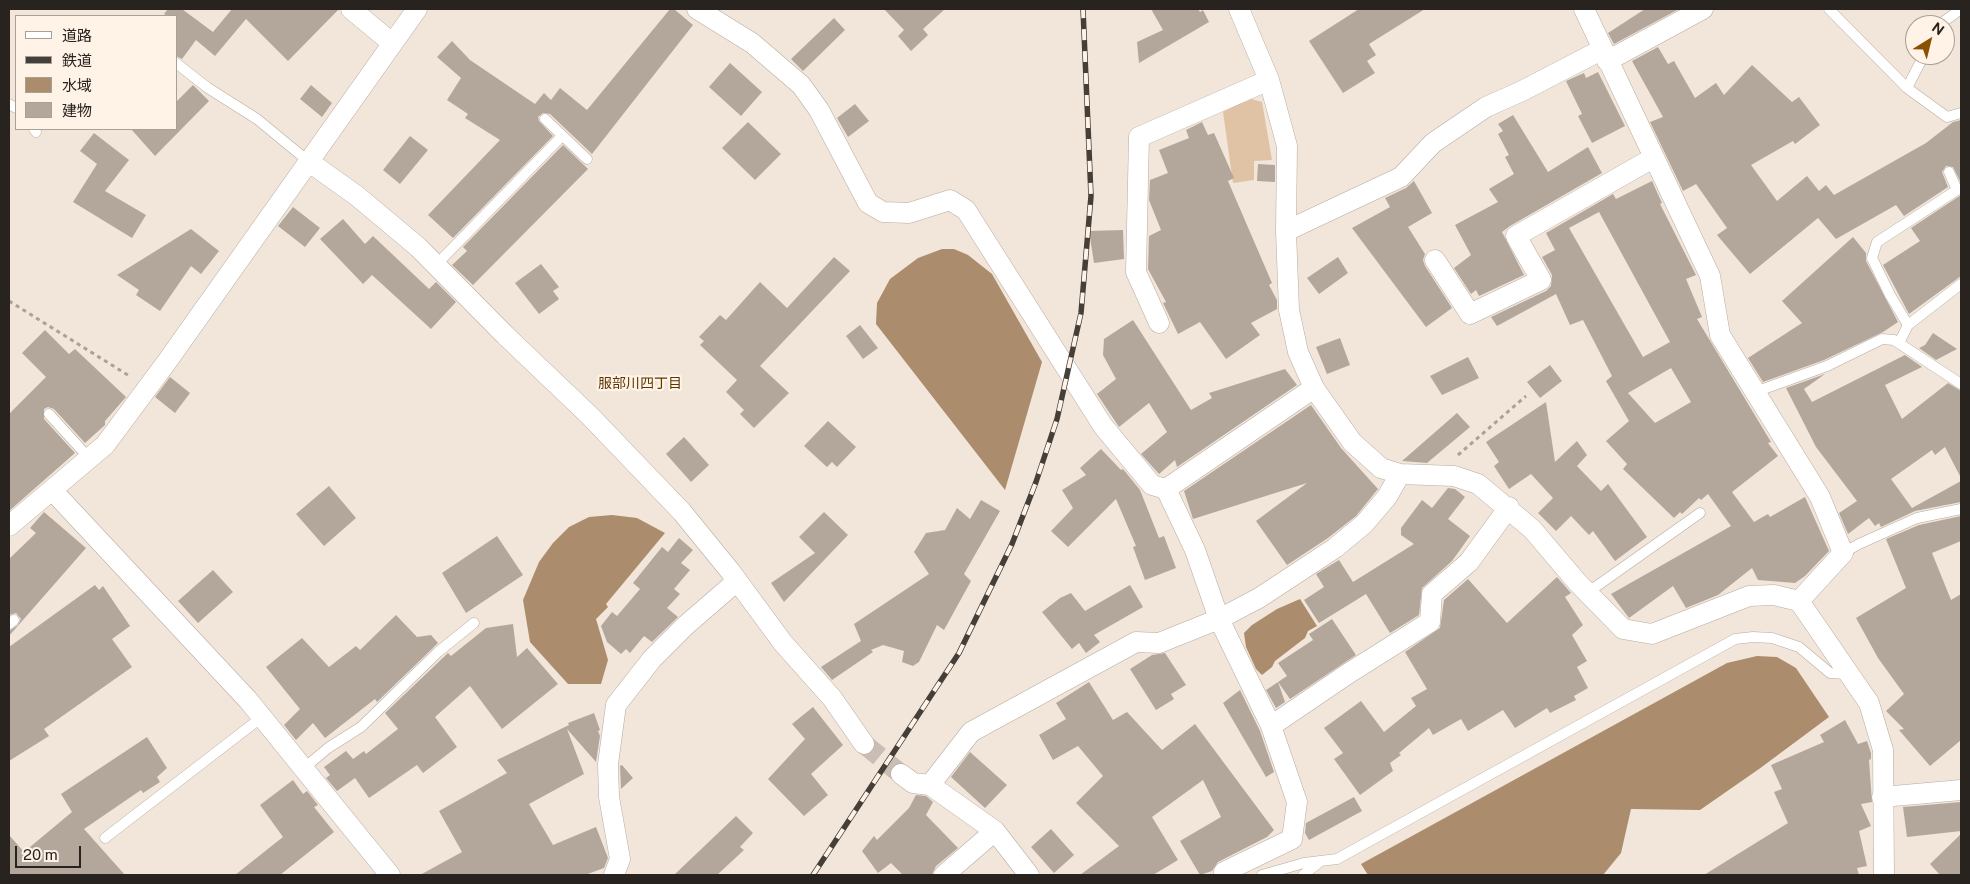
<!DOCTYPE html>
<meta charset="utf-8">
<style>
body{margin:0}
#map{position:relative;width:1970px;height:884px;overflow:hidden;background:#f2e5d9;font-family:"Public Sans","Noto Sans JP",sans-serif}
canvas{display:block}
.frame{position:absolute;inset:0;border:10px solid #28231f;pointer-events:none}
.legend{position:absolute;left:15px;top:15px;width:162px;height:115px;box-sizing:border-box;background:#fff2e6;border:1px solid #a99f96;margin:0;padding:6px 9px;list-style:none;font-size:15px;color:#28231f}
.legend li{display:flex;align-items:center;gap:10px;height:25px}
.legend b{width:25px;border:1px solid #a99f96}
.north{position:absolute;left:1905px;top:15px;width:50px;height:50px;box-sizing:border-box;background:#fff2e6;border:1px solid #a99f96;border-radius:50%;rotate:36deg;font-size:14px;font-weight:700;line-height:20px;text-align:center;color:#28231f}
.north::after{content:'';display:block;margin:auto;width:18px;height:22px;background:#885200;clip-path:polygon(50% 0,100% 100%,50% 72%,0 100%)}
.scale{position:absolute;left:15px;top:846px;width:66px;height:22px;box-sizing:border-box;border:2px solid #28231f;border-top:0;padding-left:6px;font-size:15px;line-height:18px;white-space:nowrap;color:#28231f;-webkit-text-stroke:4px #fff2e6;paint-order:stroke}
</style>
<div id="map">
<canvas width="1970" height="884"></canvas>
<div class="frame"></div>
<ul class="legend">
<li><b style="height:6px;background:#fff"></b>道路</li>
<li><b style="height:6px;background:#453f3a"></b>鉄道</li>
<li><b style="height:14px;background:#ab8c6d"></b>水域</li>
<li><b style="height:14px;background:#b3a79b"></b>建物</li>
</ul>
<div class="north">N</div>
<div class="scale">20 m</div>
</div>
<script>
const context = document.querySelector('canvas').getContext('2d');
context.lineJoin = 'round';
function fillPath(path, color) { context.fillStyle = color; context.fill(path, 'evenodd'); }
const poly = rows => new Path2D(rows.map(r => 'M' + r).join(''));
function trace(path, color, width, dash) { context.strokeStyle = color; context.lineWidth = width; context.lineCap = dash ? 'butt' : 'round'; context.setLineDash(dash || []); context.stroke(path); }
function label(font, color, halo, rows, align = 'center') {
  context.font = font + ' "Public Sans","Noto Sans JP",sans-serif'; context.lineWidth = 4.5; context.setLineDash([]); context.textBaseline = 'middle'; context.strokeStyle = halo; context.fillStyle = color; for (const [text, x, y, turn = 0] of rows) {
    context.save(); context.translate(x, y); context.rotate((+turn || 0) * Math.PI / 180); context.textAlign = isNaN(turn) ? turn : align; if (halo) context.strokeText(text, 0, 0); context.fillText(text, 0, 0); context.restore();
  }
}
fillPath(poly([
 [1248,98,1262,102,1272,160,1254,161,1254,180,1233,183,1223,112]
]), '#e0c3a5');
fillPath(poly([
 [942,249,954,249,968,255,992,274,1042,362,1005,490,876,324,877,303,890,279,918,258],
 [612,515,637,518,665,533,606,604,608,607,596,619,608,660,601,684,568,684,530,642,523,600,539,562,553,543,569,527,589,517],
 [1300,599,1317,626,1308,631,1305,638,1275,661,1272,667,1262,675,1256,669,1246,647,1244,633,1252,625,1277,609],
 [1757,656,1777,657,1796,668,1829,717,1759,769,1700,810,1631,809,1621,853,1603,875,1368,875,1361,864,1727,663]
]), '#ab8c6d');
fillPath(poly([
 [168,9,182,9,213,32,232,9,339,9,288,61,246,19,215,56,196,40,182,59,176,56,176,16,167,16,164,14],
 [670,9,674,9,693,25,592,154,550,114,543,113,538,117,539,121,553,136,453,238,428,215,500,140,465,118,468,114,447,100,461,78,437,57,452,41,470,60,535,104,544,93,551,100,560,88,587,110],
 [884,9,945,9,923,29,928,35,911,51,898,36,904,30],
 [1151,9,1198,9,1200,12,1203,10,1209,22,1139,63,1137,42,1163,30],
 [1359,9,1425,9,1369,44,1376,55,1367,61,1375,73,1343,93,1309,41],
 [1645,9,1679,9,1614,44,1608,33],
 [834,18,845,30,803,71,791,59],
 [1658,47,1668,64,1674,61,1695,98,1716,83,1724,95,1752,65,1792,102,1799,97,1820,125,1795,144,1793,141,1751,165,1777,201,1807,176,1819,191,1826,185,1834,195,1926,143,1953,122,1961,120,1961,183,1953,167,1946,166,1942,172,1948,187,1904,216,1896,205,1836,239,1818,218,1750,274,1717,235,1727,228,1696,184,1683,191,1650,122,1663,117,1632,61],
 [730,63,762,92,741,116,709,87],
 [1598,72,1625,126,1592,143,1578,116,1582,114,1566,81,1584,73,1586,78],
 [193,85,209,101,155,156,131,129,176,129,176,102],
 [311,85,332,103,322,117,300,99],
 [855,104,869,121,848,137,837,118],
 [1513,115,1548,172,1588,147,1602,173,1510,226,1502,232,1524,275,1479,296,1476,290,1471,294,1454,268,1471,255,1455,225,1498,202,1489,189,1514,174,1505,157,1509,155,1498,134,1503,131,1498,124],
 [748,122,781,154,755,180,722,148],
 [1202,122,1208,135,1214,133,1234,178,1228,181,1272,283,1269,285,1277,300,1277,309,1251,323,1260,335,1226,359,1200,322,1178,334,1163,303,1166,302,1148,269,1149,236,1161,230,1149,200,1150,180,1168,173,1159,150,1189,138,1186,130],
 [94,133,129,160,105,191,146,215,132,238,73,202,97,164,80,151],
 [410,136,428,150,400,184,383,170],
 [563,145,588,169,473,285,452,265,467,251,463,247],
 [1258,164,1275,165,1275,182,1257,181],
 [1414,181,1432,213,1408,227,1425,254,1423,260,1425,266,1452,308,1426,327,1352,228,1390,207,1385,198,1406,188],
 [1652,181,1662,203,1660,204,1696,275,1686,279,1702,317,1697,319,1771,442,1768,443,1778,456,1732,492,1754,522,1768,514,1770,517,1805,497,1829,551,1805,576,1795,583,1758,580,1752,568,1718,595,1686,608,1673,586,1629,618,1611,594,1731,526,1708,494,1701,500,1699,498,1682,514,1680,512,1674,518,1623,469,1627,464,1606,441,1629,421,1606,381,1612,376,1583,320,1570,325,1556,294,1497,326,1491,317,1546,291,1551,286,1552,275,1542,257,1555,250,1546,233,1613,194,1616,199],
 [1599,212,1670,342,1643,357,1569,228],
 [1671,368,1691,402,1655,423,1628,393],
 [1961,195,1961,276,1909,314,1883,265,1920,241,1911,228],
 [293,207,320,228,305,247,278,226],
 [343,219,365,244,373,236,429,289,436,282,456,302,431,329,372,275,363,284,320,239],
 [191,229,219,251,201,274,191,266,160,311,136,295,139,290,117,275],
 [1123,230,1124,259,1094,263,1089,231],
 [1853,237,1866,253,1866,261,1898,322,1883,332,1824,360,1763,382,1748,358,1802,323,1782,301],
 [834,257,850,271,760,366,789,393,754,428,740,414,744,410,726,392,737,380,700,345,704,341,699,337,720,315,726,320,760,282,787,308],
 [1338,257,1348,273,1319,294,1307,278],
 [541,264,559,287,553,291,559,299,539,314,515,283],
 [1133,320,1191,410,1212,398,1209,393,1285,369,1297,385,1177,467,1175,460,1159,474,1141,454,1167,432,1149,403,1119,427,1097,394,1116,379,1103,355,1104,339],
 [860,325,878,348,863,359,846,336],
 [45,330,69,354,75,349,126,397,105,421,105,425,85,443,54,409,48,407,44,409,44,419,75,453,9,511,9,414,46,377,22,353],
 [1933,333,1957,349,1936,360,1919,348,1925,345],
 [1340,338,1350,365,1327,374,1316,347],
 [1905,355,1922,367,1885,385,1902,419,1948,383,1961,391,1961,478,1945,447,1935,455,1932,450,1891,479,1912,508,1961,481,1961,502,1915,511,1881,527,1879,523,1875,526,1869,518,1848,534,1839,513,1857,501,1816,447,1786,388,1825,374,1804,389,1812,402],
 [1468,357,1479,378,1442,395,1430,376],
 [1550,365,1562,381,1540,398,1527,382],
 [170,377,190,393,175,413,155,397],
 [1546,402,1555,462,1577,441,1587,455,1577,466,1601,491,1608,484,1647,537,1615,561,1593,531,1589,535,1571,516,1556,531,1538,513,1553,498,1531,474,1509,489,1494,466,1499,462,1486,442],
 [1311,405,1341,448,1378,489,1356,516,1328,538,1287,565,1256,521,1307,483,1193,519,1184,491],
 [1457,413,1470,427,1427,463,1402,461],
 [828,421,856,447,837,467,832,462,827,467,804,446],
 [684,437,709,465,691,482,666,454],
 [1101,449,1121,470,1123,469,1140,490,1159,538,1164,536,1176,568,1145,580,1133,547,1136,546,1116,499,1068,547,1051,531,1073,508,1062,490,1086,475,1080,468],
 [329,486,356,518,324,546,296,514],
 [1448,488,1455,489,1465,497,1448,519,1470,536,1452,561,1422,588,1419,615,1390,633,1366,594,1319,623,1304,600,1324,587,1316,574,1339,560,1353,582,1414,544,1401,535,1401,528,1422,500,1432,508],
 [981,500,1000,511,964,574,971,581,944,630,937,625,919,662,913,666,902,662,904,651,883,645,871,650,873,652,832,680,821,667,861,641,854,624,929,574,914,552,926,533,945,530,957,508,970,519],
 [44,512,86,548,9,636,9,631,18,625,21,619,16,613,9,615,9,559,36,533,30,528],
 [824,512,848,535,784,602,771,583,815,553,799,537],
 [1961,516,1961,541,1932,553,1951,600,1961,594,1961,740,1930,766,1899,730,1904,729,1886,711,1904,694,1878,658,1856,618,1906,588,1886,539,1919,525],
 [497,536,523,575,466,613,442,573],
 [679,538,693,550,681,563,690,570,674,589,680,594,667,608,678,617,652,642,644,636,630,653,626,649,621,654,607,642,601,626,612,612,617,616,640,589,633,583,662,547,668,552],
 [213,570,233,592,198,623,178,601],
 [1557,577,1571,593,1565,597,1583,625,1572,635,1587,661,1577,667,1588,688,1574,696,1576,700,1550,713,1547,708,1515,728,1503,710,1468,731,1461,719,1433,735,1429,728,1399,753,1401,755,1390,763,1393,771,1360,795,1334,759,1343,753,1324,728,1361,701,1384,732,1416,706,1411,698,1427,689,1405,652,1440,628,1444,600,1468,579,1507,623],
 [95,585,99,590,103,586,130,626,112,639,132,667,44,729,49,736,9,761,9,647],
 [1130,585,1143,607,1094,635,1100,642,1086,653,1079,643,1072,649,1042,612,1060,598,1071,593,1085,611],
 [396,615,417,637,431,635,438,643,377,702,375,699,325,738,313,723,296,740,284,725,300,709,266,667,302,638,329,667,356,646,360,650],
 [1332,619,1356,655,1290,699,1278,682,1287,676,1278,663,1313,640,1309,634],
 [513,624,517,657,527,648,558,684,502,729,470,686,435,717,457,747,423,773,417,765,369,798,355,778,337,791,326,778,330,775,324,767,346,751,353,759,364,751,366,754,398,729,385,713,448,653,451,656,486,628],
 [1165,653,1186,685,1171,694,1174,699,1156,710,1130,669,1152,655],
 [1089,682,1113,720,1127,712,1162,750,1195,724,1274,830,1267,837,1218,862,1212,871,1200,875,1180,841,1221,817,1203,780,1152,817,1178,860,1153,875,1080,875,1119,846,1076,803,1103,776,1078,746,1053,760,1039,735,1066,719,1056,703],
 [1278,682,1285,702,1276,708,1266,690],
 [1240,690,1260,731,1274,772,1266,777,1223,703],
 [813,707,843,745,811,774,828,795,804,816,768,779,805,739,792,724],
 [594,713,600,730,598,731,600,736,596,762,567,729,584,774,529,804,553,845,596,827,608,858,604,868,585,875,420,875,462,852,439,811,507,773,497,760,569,725,568,723],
 [1845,720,1858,744,1867,741,1871,753,1871,759,1869,760,1872,802,1861,804,1871,826,1859,831,1867,866,1857,868,1859,875,1704,875,1788,823,1774,792,1782,789,1771,765,1824,742,1820,735],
 [147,737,167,768,157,777,160,782,143,793,141,790,84,829,125,875,9,875,9,835,24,852,72,812,61,794],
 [970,752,1007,785,985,808,951,777],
 [622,765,633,778,621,789,620,766],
 [293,780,303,794,307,791,318,805,314,807,334,832,280,875,235,875,283,837,260,805],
 [916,795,926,796,933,802,926,815,958,848,936,866,932,875,903,875,891,863,878,873,862,851,874,836,877,840,909,808],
 [1354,797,1362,811,1309,840,1305,833,1306,823],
 [1961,802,1961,831,1907,837,1903,807],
 [736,816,753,833,740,847,744,850,717,875,674,875],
 [1051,829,1074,855,1054,873,1031,847],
 [1961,834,1961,875,1940,875,1930,864]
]), '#b3a79b');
trace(poly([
 [864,744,901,774]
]), '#cabeb4', 20, [20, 10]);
const service = poly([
 [1829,9,1907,88,1947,117,1961,113],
 [1939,25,1961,9],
 [176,63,208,88,257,119,308,161],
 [1907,88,1924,55],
 [9,104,16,108],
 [545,119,587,159],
 [34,129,36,132],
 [436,265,562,136],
 [1908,325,1961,284],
 [1899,343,1908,325,1890,295,1872,258,1877,242,1957,190,1949,172],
 [1755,392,1827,366,1882,339,1894,340,1961,384],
 [49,414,89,458],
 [1843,553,1859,544,1917,518,1961,509],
 [1587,593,1700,513],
 [9,624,14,620],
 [303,769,328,748,361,727,438,652,474,623],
 [105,838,262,717],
 [1262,875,1304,863,1337,859,1735,639,1753,637,1772,638,1799,647,1830,673,1848,674],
 [1303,875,1321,861]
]);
const minor = poly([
 [351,9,392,43],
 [697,9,752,43,801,85,819,110,868,203,883,212,909,213,950,200,966,210,1103,426,1152,485,1166,489,1314,388],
 [1239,9,1269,80,1287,146,1286,231,1289,310,1298,352,1314,388,1352,442,1381,468,1400,474,1454,476,1478,484,1532,529,1577,582,1623,629,1652,634,1749,596,1774,595,1799,601,1869,703,1883,750,1884,875],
 [1584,9,1710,276,1720,335,1820,497,1843,553,1799,601],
 [1607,61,1703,9],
 [308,161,357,196,418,247,505,335,590,416,682,512,730,571,783,643,832,698,864,744],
 [1286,231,1401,177,1433,143,1486,107,1522,91,1603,49],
 [1435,260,1470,314,1541,280,1516,236,1653,158],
 [1159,323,1136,272,1139,137,1269,80],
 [1166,489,1195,550,1219,619,1271,726,1297,802,1292,839,1224,872,1225,875],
 [52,490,248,700,390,875],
 [9,526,105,445,166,363,417,9],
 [1271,726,1349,673,1430,622,1432,594,1469,562,1509,507],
 [901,774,913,783,930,785,995,831,1029,875],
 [930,785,971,732,1136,642,1159,643,1219,619,1259,598,1335,548,1364,524,1387,497,1400,474],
 [1882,797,1961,790],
 [614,875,620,859,609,797,608,764,616,705,652,659,685,626,737,581],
 [944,875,995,831]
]);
trace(service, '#b7aba0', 11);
trace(minor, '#b7aba0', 21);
trace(poly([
 [9,301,131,377],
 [1458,455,1526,396]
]), '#aba197', 3, [4, 4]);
trace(service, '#fff', 10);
trace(minor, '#fff', 20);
const rail = poly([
 [813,875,959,653,1012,544,1036,482,1057,419,1081,313,1091,196,1083,9]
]);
trace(rail, '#453f3a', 5.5);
trace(rail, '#fff2e6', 4, [11]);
label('14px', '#5b3602', '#fff2e6', [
 ["服部川四丁目",640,384]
]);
</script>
